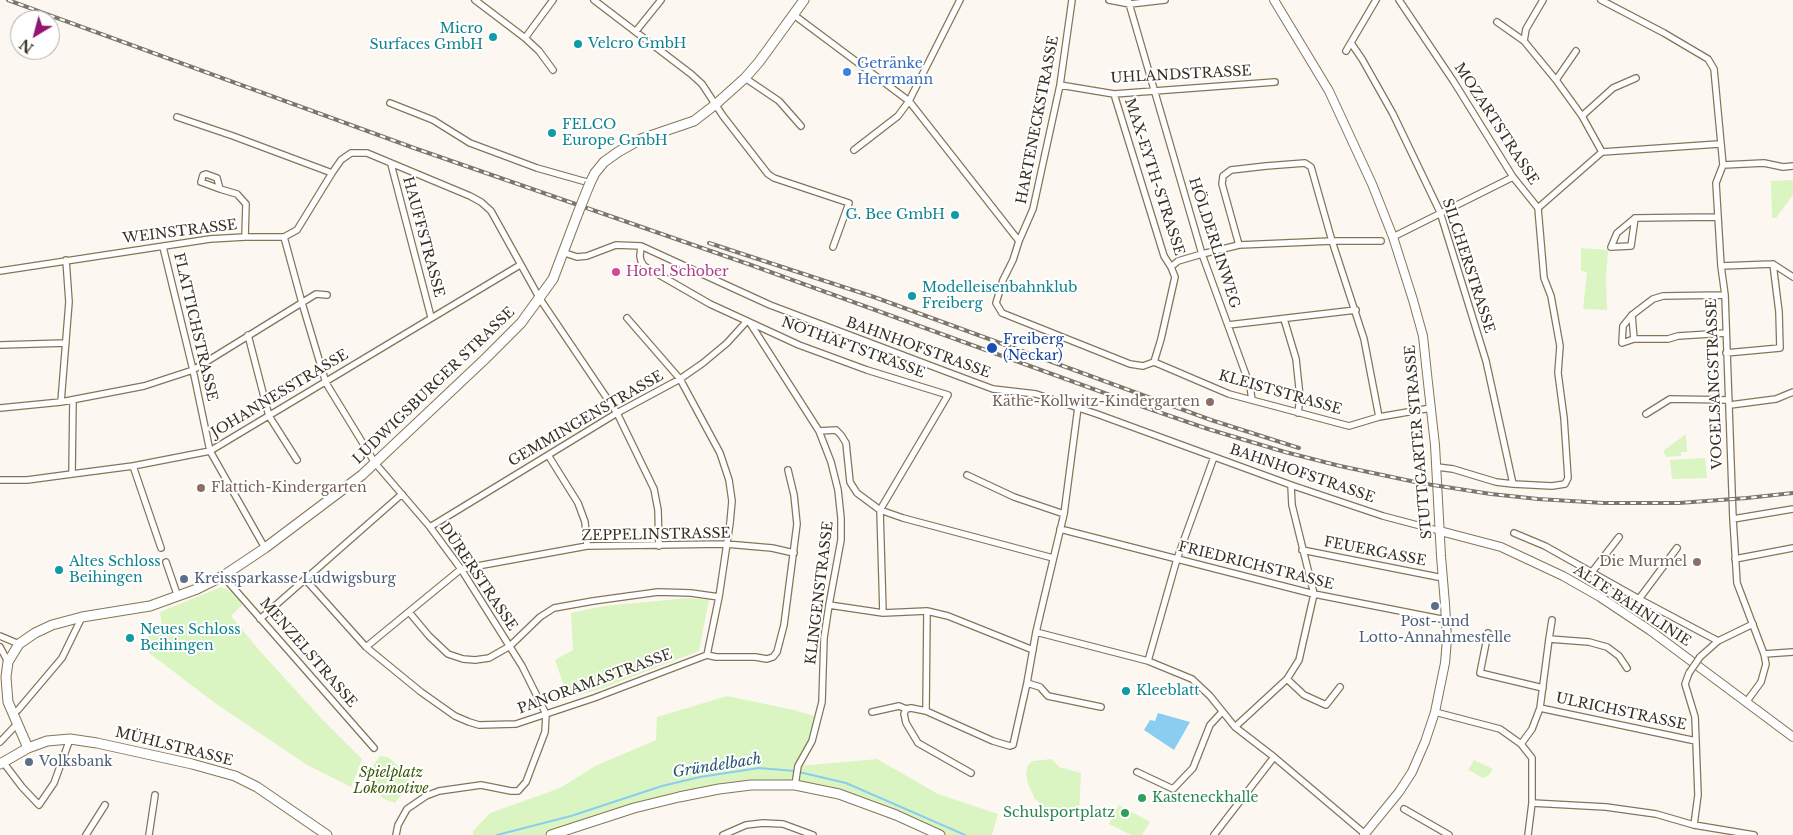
<!DOCTYPE html>
<meta charset="utf-8">
<style>
body{margin:0}
#map{position:relative;width:1793px;height:835px;overflow:hidden;background:#fcf8f1;font-family:"Libre Baskerville",serif}
canvas{display:block}
.north{position:absolute;left:10px;top:10px;width:50px;height:50px;box-sizing:border-box;background:#fff;border:1px solid #afaca7;border-radius:50%;rotate:217deg;font-size:14px;font-weight:700;line-height:20px;text-align:center;color:#373023}
.north::after{content:'';display:block;margin:auto;width:18px;height:22px;background:#931571;clip-path:polygon(50% 0,100% 100%,50% 72%,0 100%)}
</style>
<div id="map">
<canvas width="1793" height="835"></canvas>
<div class="north">N</div>
</div>
<script>
const context = document.querySelector('canvas').getContext('2d');
context.lineJoin = 'round';
function fillPath(path, color) { context.fillStyle = color; context.fill(path, 'evenodd'); }
const poly = rows => new Path2D(rows.map(r => 'M' + r).join(''));
function trace(path, color, width, dash) { context.strokeStyle = color; context.lineWidth = width; context.lineCap = dash ? 'butt' : 'round'; context.setLineDash(dash || []); context.stroke(path); }
function label(font, color, halo, rows, align = 'center') {
  context.font = font + ' "Libre Baskerville",serif'; context.lineWidth = 4; context.setLineDash([]); context.textBaseline = 'middle'; context.strokeStyle = halo; context.fillStyle = color; for (const [text, x, y, turn = 0] of rows) {
    context.save(); context.translate(x, y); context.rotate((+turn || 0) * Math.PI / 180); context.textAlign = isNaN(turn) ? turn : align; if (halo) context.strokeText(text, 0, 0); context.fillText(text, 0, 0); context.restore();
  }
}
fillPath(poly([
 [1793,180,1793,195,1776,218,1772,218,1771,181],
 [1581,248,1608,250,1606,278,1607,310,1583,309,1587,272,1581,271],
 [1686,434,1687,452,1681,452,1681,456,1666,457,1663,451],
 [1705,458,1707,478,1672,479,1670,460],
 [221,587,230,591,243,604,231,616,259,650,321,718,362,759,351,787,307,765,215,703,149,653,148,629,162,626,160,612],
 [688,598,709,600,699,651,603,688,568,698,555,660,573,650,571,613,604,606],
 [727,696,794,710,818,717,817,724,799,766,877,759,938,794,998,814,992,835,940,835,896,815,795,785,719,789,551,835,473,835,473,831,490,813,560,788,595,766,656,740,657,717],
 [380,756,388,757,403,770,409,779,405,790,395,803,382,798,374,783,372,767],
 [1052,759,1059,767,1081,773,1079,815,1046,809,1035,799,1028,784,1026,773,1028,765,1032,761],
 [1474,760,1493,769,1489,775,1483,778,1468,770],
 [1119,805,1150,822,1142,835,1131,835,1109,824]
]), '#daf5c2');
fillPath(poly([
 [1158,713,1190,722,1174,750,1144,730,1150,720,1155,721]
]), '#8acdf1');
trace(poly([
 [799,772,846,783,965,835],
 [497,835,571,816,662,786,700,777,759,768,795,771]
]), '#8acdf1', 2);
const minor = poly([
 [475,0,525,38,539,51,553,70],
 [594,0,691,74,702,84,723,116,768,174,774,178,849,203,833,247],
 [1072,0,1060,85,1033,209,1019,241,1013,260,1003,280,996,303,1002,313,1130,364,1143,366,1154,362],
 [1109,0,1130,4,1165,0],
 [1128,0,1202,254,1250,386,1252,400],
 [1399,0,1454,82,1513,177,1538,208,1544,278,1551,296,1560,346,1558,373,1564,418,1568,478,1565,484,1552,486,1513,484,1496,482,1453,469,1437,467],
 [1601,0,1664,33,1708,59,1714,69,1723,165,1716,183,1721,266,1725,295,1733,519,1737,583,1764,654,1766,664,1761,682,1747,701],
 [794,15,909,101,1019,241],
 [1497,22,1524,41,1556,80,1582,116,1602,152],
 [636,31,661,0],
 [525,38,553,0],
 [1524,41,1526,29,1543,0],
 [1351,43,1362,59,1393,114,1440,212,1486,361,1513,484],
 [1346,51,1376,0],
 [745,78,779,101,801,126],
 [1556,80,1576,51],
 [1060,85,1114,94,1275,82],
 [1114,94,1164,256,1171,267,1175,277,1161,339,1154,362],
 [390,103,433,120,470,143,537,168,590,183],
 [1582,116,1613,88,1636,78],
 [177,117,233,136,332,173],
 [854,150,898,116,909,101,960,0],
 [391,164,431,317],
 [1723,165,1764,163,1783,167,1793,166],
 [220,189,217,178,206,174,203,175,201,182,220,189,237,194,246,204,245,237],
 [1538,208,1602,152,1719,144],
 [1635,218,1631,246,1611,247,1617,233,1635,218,1717,217],
 [284,237,302,303,326,383,375,463,430,527,461,569,522,666,546,714],
 [1393,237,1513,177],
 [1239,245,1222,184,1223,176,1231,170,1266,166,1305,163,1311,167,1332,241,1364,339,1379,417],
 [641,246,640,256,641,261,644,266,710,304,799,345,867,370,948,395,880,510,883,613],
 [163,247,193,370,210,451,265,548],
 [565,253,577,257,587,256,616,245,641,246,770,305,950,373,993,389,1036,394,1097,414,1291,485,1383,516,1440,531],
 [1721,266,1773,264,1793,277],
 [1171,267,1178,261,1202,254,1239,245,1332,241,1381,241],
 [0,271,210,239,245,237,284,237,297,230,332,173,341,160,351,153,367,153,470,196,481,202,491,211,540,299,617,413,654,489,658,510,659,546],
 [1632,315,1634,339,1622,343,1623,326,1632,315,1653,299,1663,296,1725,295],
 [627,318,680,379,720,453,729,480,732,501,730,523,719,597,707,655],
 [1284,319,1296,359,1300,397,1298,413],
 [750,323,819,431,831,462,838,490,841,518,841,540,829,605,824,638,822,702,812,741,798,766,795,785],
 [1228,325,1356,310],
 [248,335,269,416,297,460],
 [1634,339,1668,339,1678,336,1726,333],
 [0,345,66,343],
 [1726,353,1780,348,1779,312,1773,264],
 [1154,362,1229,394,1349,426,1379,417,1431,408],
 [61,402,69,302,66,260],
 [1730,405,1776,399,1793,392],
 [0,408,61,402,144,386,193,370,316,294,327,295],
 [1646,414,1670,399,1729,400],
 [819,431,836,430,841,435,846,443,850,482,857,493,880,510,903,518,1053,558],
 [548,455,578,503,585,522,587,546],
 [133,466,161,548],
 [72,474,73,400],
 [967,475,1014,497,1064,514],
 [0,480,27,480,72,474,133,466,210,451,520,265],
 [1733,519,1793,509],
 [430,527,617,413,680,379,703,363,727,343,747,321],
 [1060,529,1314,594,1446,620],
 [1514,533,1545,546,1639,599,1718,641],
 [1302,550,1443,578],
 [1735,559,1793,548],
 [166,562,178,597],
 [1592,572,1619,537],
 [223,576,374,748],
 [305,579,366,647,421,692,455,716,469,722,479,725,516,724,594,698,707,655,716,657,755,657,767,659,773,657,777,652,784,625,797,524,794,495,788,470],
 [1639,599,1677,548],
 [829,605,883,613,927,611,948,616,1033,650],
 [409,612,429,636,448,654,463,659,475,660,489,658,510,646,540,617,554,608,593,601,658,592,691,593,719,597],
 [260,619,402,494],
 [1036,632,1148,661,1192,679,1210,696,1235,727,1274,757,1365,834],
 [1488,633,1480,673,1543,688],
 [0,636,19,644],
 [1549,639,1552,620],
 [0,647,8,662],
 [366,647,461,569,587,546,726,544,772,548,794,553],
 [1764,654,1793,652],
 [1700,657,1718,641,1753,624],
 [1148,661,1177,559,1214,457],
 [1689,673,1685,684,1695,717,1696,741,1698,795,1694,825],
 [1287,679,1304,695,1326,705,1340,687],
 [1027,683,1040,687,1048,696,1101,707],
 [1540,708,1696,741],
 [906,709,904,714,906,723,918,743,971,773],
 [926,711,927,611],
 [872,712,899,706,906,709,911,708,926,711,993,741,1010,746,1013,745,1027,683,1036,632,1064,514,1078,407],
 [1435,712,1500,729,1521,744,1532,758,1532,803,1528,835],
 [13,713,18,710,62,658,82,617],
 [1235,727,1287,679,1299,660,1314,594,1292,505,1291,485],
 [0,742,18,723],
 [1521,744,1532,729,1540,708,1549,639,1589,642,1607,647,1619,656,1627,668],
 [3,762,22,787,39,805,54,783,70,739],
 [1137,772,1173,789,1193,768,1210,725,1222,712],
 [1532,803,1606,807,1656,814,1694,825,1754,835],
 [1404,809,1449,835],
 [86,835,105,805],
 [149,835,155,795],
 [396,835,398,825,407,809,426,796,439,791,481,785,511,791,518,791,526,782,545,732,546,714],
 [723,835,746,825,763,823,783,824,813,835],
 [1214,835,1274,757]
]);
const tertiary = poly([
 [1274,0,1329,91,1372,184,1393,237,1413,300,1423,336,1427,374,1435,445,1441,556,1445,604,1447,639,1445,663,1435,712,1425,742,1412,772,1399,792,1364,835],
 [1440,531,1501,547,1563,576,1600,597,1651,631,1793,737]
]);
const secondary = poly([
 [590,183,595,173,604,162,618,152,641,139,694,121,716,104,745,78,759,62,804,0],
 [28,748,8,702,7,690,6,677,8,662,19,644,35,633,52,625,82,617,150,606,197,589,223,576,265,548,362,475,485,359,521,323,553,279,578,213],
 [0,764,28,748,47,741,70,739,97,743,192,764,235,776,257,787,327,835],
 [551,835,634,808,679,797,719,789,751,785,795,785,839,794,896,815,940,835]
]);
trace(minor, '#857556', 8);
trace(tertiary, '#857556', 10);
trace(secondary, '#857556', 11);
trace(minor, '#fff', 5.5);
trace(tertiary, '#fff', 8);
trace(secondary, '#fff', 9);
const rail = poly([
 [8,0,414,148,751,265,1132,403,1208,429,1285,452,1340,466,1420,483,1491,494,1538,499,1604,503,1679,503,1747,498,1793,493],
 [709,243,874,297,1211,420,1299,448]
]);
trace(rail, '#7c766b', 4);
trace(rail, '#fff', 2, [5.5]);
const minorBridge = poly([
 [1689,673,1700,657]
]);
const secondaryBridge = poly([
 [578,213,590,183]
]);
trace(minorBridge, '#857556', 8, []);
trace(secondaryBridge, '#857556', 11, []);
trace(minorBridge, '#fff', 5.5);
trace(secondaryBridge, '#fff', 9);
for (const [x, y, r, color] of [
 [493,37,5,"#0f9aa8"],
 [578,44,5,"#0f9aa8"],
 [847,72,5,"#3f7fe0"],
 [552,133,5,"#0f9aa8"],
 [955,215,5,"#0f9aa8"],
 [616,272,5,"#d1479c"],
 [912,296,5,"#0f9aa8"],
 [992,348,6,"#1a4fb4"],
 [1210,402,5,"#8d6e63"],
 [201,488,5,"#8d6e63"],
 [1697,562,5,"#8d6e63"],
 [59,570,5,"#0f9aa8"],
 [184,579,5,"#5c6f8a"],
 [1435,606,5,"#5c6f8a"],
 [130,638,5,"#0f9aa8"],
 [1126,691,5,"#0f9aa8"],
 [29,762,5,"#5c6f8a"],
 [1142,798,5,"#2e9e5b"],
 [1125,813,5,"#2e9e5b"]
]) { const dot = new Path2D(); dot.arc(x, y, r, 0, 2 * Math.PI); context.fillStyle = color; context.fill(dot); trace(dot, '#fff', 2); }
label('14px', '#0d838f', '#fff', [
 ["Micro",483,29,"right"],
 ["Surfaces GmbH",483,45,"right"],
 ["Velcro GmbH",588,44],
 ["FELCO",562,125],
 ["Europe GmbH",562,141],
 ["G. Bee GmbH",945,215,"right"],
 ["Modelleisenbahnklub",922,288],
 ["Freiberg",922,304],
 ["Altes Schloss",69,562],
 ["Beihingen",69,578],
 ["Neues Schloss",140,630],
 ["Beihingen",140,646],
 ["Kleeblatt",1136,691]
], 'left');
label('14px', '#366cbe', '#fff', [
 ["Getränke",857,64],
 ["Herrmann",857,80]
], 'left');
label('14px', '#373023', '#fff', [
 ["UHLANDSTRASSE",1181,75,-3],
 ["HARTENECKSTRASSE",1038,120,-79],
 ["MOZARTSTRASSE",1496,124,57],
 ["MAX-EYTH-STRASSE",1154,177,72],
 ["WEINSTRASSE",180,232,-7],
 ["HAUFFSTRASSE",423,237,75],
 ["HÖLDERLINWEG",1214,243,72],
 ["SILCHERSTRASSE",1468,266,72],
 ["FLATTICHSTRASSE",195,327,77],
 ["NOTHAFTSTRASSE",853,348,20],
 ["BAHNHOFSTRASSE",918,348,20],
 ["VOGELSANGSTRASSE",1715,384,-92],
 ["LUDWIGSBURGER STRASSE",434,386,-44],
 ["KLEISTSTRASSE",1280,393,16],
 ["JOHANNESSTRASSE",280,394,-31],
 ["GEMMINGENSTRASSE",586,419,-30],
 ["STUTTGARTER STRASSE",1419,442,-95],
 ["BAHNHOFSTRASSE",1302,474,19],
 ["ZEPPELINSTRASSE",656,535,-1],
 ["FEUERGASSE",1375,552,11],
 ["FRIEDRICHSTRASSE",1256,566,14],
 ["DÜRERSTRASSE",478,577,56],
 ["KLINGENSTRASSE",820,593,-83],
 ["ALTE BAHNLINIE",1632,606,33],
 ["MENZELSTRASSE",308,653,49],
 ["PANORAMASTRASSE",595,682,-20],
 ["ULRICHSTRASSE",1621,712,12],
 ["MÜHLSTRASSE",174,747,14]
]);
label('14px', '#b23c85', '#fff', [
 ["Hotel Schober",626,272]
], 'left');
label('14px', '#164399', '#fff', [
 ["Freiberg",1003,340],
 ["(Neckar)",1003,356]
], 'left');
label('14px', '#785e54', '#fff', [
 ["Käthe-Kollwitz-Kindergarten",1200,402],
 ["Flattich-Kindergarten",211,488,"left"],
 ["Die Murmel",1687,562]
], 'right');
label('14px', '#4e5e75', '#fff', [
 ["Kreissparkasse Ludwigsburg",194,579],
 ["Post- und",1435,622,"center"],
 ["Lotto-Annahmestelle",1435,638,"center"],
 ["Volksbank",39,762]
], 'left');
label('italic 14px', '#365800', '#fff', [
 ["Spielplatz",391,773],
 ["Lokomotive",391,789]
]);
label('14px', '#27864d', '#fff', [
 ["Kasteneckhalle",1152,798],
 ["Schulsportplatz",1115,813,"right"]
], 'left');
label('italic 15px', '#255872', '#fff', [
 ["Gründelbach",717,766,-9]
]);
</script>
